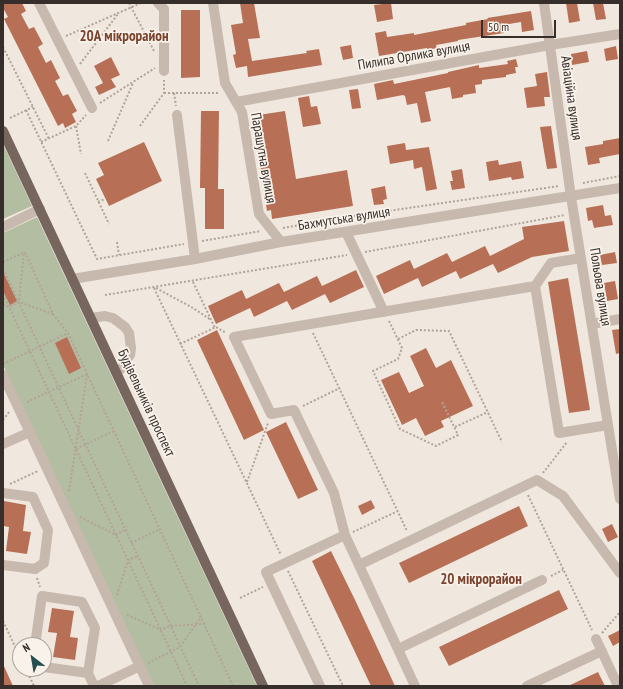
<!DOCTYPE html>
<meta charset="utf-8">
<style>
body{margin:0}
#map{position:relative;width:623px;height:689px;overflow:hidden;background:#f0e8df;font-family:"PT Sans Narrow",sans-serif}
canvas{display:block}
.frame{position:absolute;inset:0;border:4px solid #362e2a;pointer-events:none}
.north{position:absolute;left:12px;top:637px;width:40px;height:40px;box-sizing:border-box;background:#f8f2eb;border:1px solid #aaa49e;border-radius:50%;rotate:329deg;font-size:11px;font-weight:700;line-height:16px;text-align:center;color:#362e2a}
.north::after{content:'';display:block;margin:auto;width:14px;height:18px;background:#254e52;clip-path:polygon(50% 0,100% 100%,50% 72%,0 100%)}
.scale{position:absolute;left:481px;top:20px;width:75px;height:18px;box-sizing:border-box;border:2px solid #362e2a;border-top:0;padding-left:5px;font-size:12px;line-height:14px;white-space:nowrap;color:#362e2a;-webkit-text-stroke:3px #f8f2eb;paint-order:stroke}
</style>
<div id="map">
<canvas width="623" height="689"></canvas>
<div class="frame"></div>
<div class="north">N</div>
<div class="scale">50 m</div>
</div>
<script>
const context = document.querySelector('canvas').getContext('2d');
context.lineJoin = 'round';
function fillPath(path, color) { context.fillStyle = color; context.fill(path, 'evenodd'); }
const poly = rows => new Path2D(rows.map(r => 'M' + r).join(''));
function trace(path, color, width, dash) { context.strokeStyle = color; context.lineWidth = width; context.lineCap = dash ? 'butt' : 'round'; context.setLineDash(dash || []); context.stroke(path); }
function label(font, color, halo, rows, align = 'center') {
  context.font = font + ' "PT Sans Narrow",sans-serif'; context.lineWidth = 3.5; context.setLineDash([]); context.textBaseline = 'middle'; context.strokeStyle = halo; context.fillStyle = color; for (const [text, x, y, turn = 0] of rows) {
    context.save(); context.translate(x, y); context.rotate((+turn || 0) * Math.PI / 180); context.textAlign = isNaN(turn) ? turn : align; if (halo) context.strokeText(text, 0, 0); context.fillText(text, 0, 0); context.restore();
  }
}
fillPath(poly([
 [3,144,32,206,3,219],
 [37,217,257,686,154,686,3,365,3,233]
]), '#b3bda1');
fillPath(poly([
 [3,3,22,3,26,11,21,14,29,29,34,27,43,44,38,47,46,63,51,60,60,78,55,81,63,96,68,94,77,111,72,114,76,122,65,128,63,123,58,126,4,19,8,17,3,8],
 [240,3,254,3,260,38,248,39,252,61,307,53,306,51,319,49,322,65,248,77,247,66,236,68,233,55,236,54,231,25,243,23],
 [391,3,393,19,377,22,374,5],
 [566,3,577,3,580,21,569,23],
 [593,3,603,3,606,19,596,20],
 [181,10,200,10,200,77,181,78],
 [531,11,534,30,522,32,521,22,503,25,504,33,458,40,458,41,436,45,437,48,428,50,427,48,379,56,375,33,386,31,387,37,414,33,414,35,466,25,466,23,488,19,487,18],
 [351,45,353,58,343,60,340,47],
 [616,46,618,59,606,61,604,49],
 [587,51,589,62,572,65,571,54],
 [111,57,120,75,111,79,116,87,99,95,95,87,103,83,94,66],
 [516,59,518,67,515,67,516,73,506,75,506,77,482,80,482,84,475,85,476,93,463,95,463,97,452,99,450,87,425,92,431,121,421,123,417,103,407,105,405,96,403,95,377,100,374,84,393,80,394,84,448,73,448,72,479,65,479,68,508,64,507,61],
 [547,72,550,97,544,97,545,106,527,108,524,88,537,86,535,74],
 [358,89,361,108,352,109,349,90],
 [309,96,311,107,317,106,321,124,303,127,298,98],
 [201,111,219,111,218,189,224,189,224,229,205,229,205,188,200,188],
 [285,111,296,179,347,170,353,206,272,219,271,210,267,211,252,116],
 [551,126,557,168,547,169,540,127],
 [620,138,620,154,599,158,600,163,588,165,585,147,603,144,603,141],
 [144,142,162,181,109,206,96,179,104,175,98,163],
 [405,143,406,150,429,147,437,189,426,191,422,167,414,169,413,160,390,164,387,146],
 [498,160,499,165,521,161,524,178,512,180,511,177,489,181,486,162],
 [462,169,465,188,452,190,450,181,453,181,451,171],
 [385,186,387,199,383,200,384,204,374,205,371,189],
 [603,205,605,216,611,215,613,225,594,228,592,220,588,221,586,208],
 [564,221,569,251,532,257,498,273,493,264,460,279,456,271,422,287,418,278,384,294,376,276,410,260,414,269,447,253,452,262,485,246,490,256,524,239,522,227],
 [615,252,617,263,602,265,600,255],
 [356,270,364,287,330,303,325,294,292,310,287,301,254,317,250,308,216,324,208,306,242,290,246,299,279,283,284,292,317,276,322,286],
 [3,272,17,301,10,305,3,291],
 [568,278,590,410,569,413,548,282],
 [615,281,618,299,607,301,604,283],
 [620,329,620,353,616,354,612,330],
 [217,330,264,430,244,440,197,340],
 [67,337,81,368,69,374,55,343],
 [426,348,436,368,451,360,473,406,441,421,444,427,425,436,416,418,402,425,381,380,399,372,409,393,424,386,410,356],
 [286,422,318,490,298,499,266,432],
 [371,500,375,508,362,515,358,506],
 [4,501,26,505,23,531,31,532,27,554,6,551,9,527,3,526],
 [519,506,528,526,409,583,399,563],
 [612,524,618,537,608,542,602,529],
 [331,551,356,602,395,686,371,686,312,561],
 [559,590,568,609,449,666,439,647],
 [52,608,74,611,70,637,78,638,75,660,53,657,57,633,48,632],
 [620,630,620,642,613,646,608,636],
 [3,664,13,686,3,686],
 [598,672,605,686,568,686]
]), '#b77056');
trace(poly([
 [129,3,154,51],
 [66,36,141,3],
 [3,47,49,139],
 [80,64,118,14],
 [164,93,220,93],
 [174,93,176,106],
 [100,103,155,68],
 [26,110,97,259,184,244],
 [10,118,33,107],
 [76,126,81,154],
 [140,126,164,93,164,80],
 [108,141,133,83],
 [41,142,76,126,86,115],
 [85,173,109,224],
 [583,183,620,176],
 [98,202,105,199],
 [283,228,340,218,559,186],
 [202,241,261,231],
 [117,242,119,255],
 [25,252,53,314,68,333,233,686],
 [365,252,565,215],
 [3,262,25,252],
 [3,269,199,686],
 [193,282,215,328],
 [154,288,281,555],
 [156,288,193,308,211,320],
 [3,294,187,686],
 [105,295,347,255],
 [19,300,24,253],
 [3,304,9,307,19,302,53,314],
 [389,321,402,348,398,359,373,371,400,429,436,446,458,435,442,402],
 [313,333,407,531],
 [398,339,416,330,449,331,502,442],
 [180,344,216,327,226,333],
 [3,364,68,333],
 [27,402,87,374],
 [303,406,340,388],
 [3,420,9,412],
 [455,427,488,412],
 [76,449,114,431],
 [543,473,567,442],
 [247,482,268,423],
 [10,484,38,471],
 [69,491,87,375],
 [528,495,592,630],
 [80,517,116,535,125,530],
 [353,532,398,511],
 [131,543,160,529],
 [288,571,343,686],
 [551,576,563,570],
 [37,578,40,587],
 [117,595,128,560,138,556],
 [240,598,263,587],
 [127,615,161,630,170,626,204,624],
 [3,621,20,657],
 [602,633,620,612],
 [148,663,180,647,201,617],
 [26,669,34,686]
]), '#b2a397', 2, [2, 2]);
trace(poly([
 [39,3,92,108],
 [158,3,164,9,164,71],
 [213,3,225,83,242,112,259,214,281,242],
 [544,3,571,197,620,499],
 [236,102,550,45,620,34],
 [177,115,195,259],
 [3,227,40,209],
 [346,232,384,312],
 [72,279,195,259,281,242,620,188],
 [535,286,559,433,608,425],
 [91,318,105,316,113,318,125,327,129,333,131,348,130,355,122,368,116,372],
 [592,324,620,319],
 [3,375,149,686],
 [3,444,30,432],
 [3,493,33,497,48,530,44,563,35,569,3,565],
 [359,565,537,480,563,496,620,573],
 [596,639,618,686],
 [35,645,42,596,82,602,95,628,88,673,94,686],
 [398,649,542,580],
 [44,667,88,673],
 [98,686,140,666],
 [320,686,266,572,345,535],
 [415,686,345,535,334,493,294,410,271,414,234,337,535,286,551,263,581,258],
 [527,686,602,651]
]), '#c7b9ad', 10);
trace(poly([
 [3,131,263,686]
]), '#76665d', 10);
label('14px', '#362e2a', '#f8f2eb', [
 ["Пилипа Орлика вулиця",414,56,-10],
 ["Авіаційна вулиця",571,98,82],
 ["Парашутна вулиця",263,158,80],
 ["Бахмутська вулиця",344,219,-9],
 ["Польова вулиця",600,287,81],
 ["Будівельників проспект",146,403,65]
]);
label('bold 15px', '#7b422d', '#f8f2eb', [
 ["20А мікрорайон",124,37],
 ["20 мікрорайон",481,580]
]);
</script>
